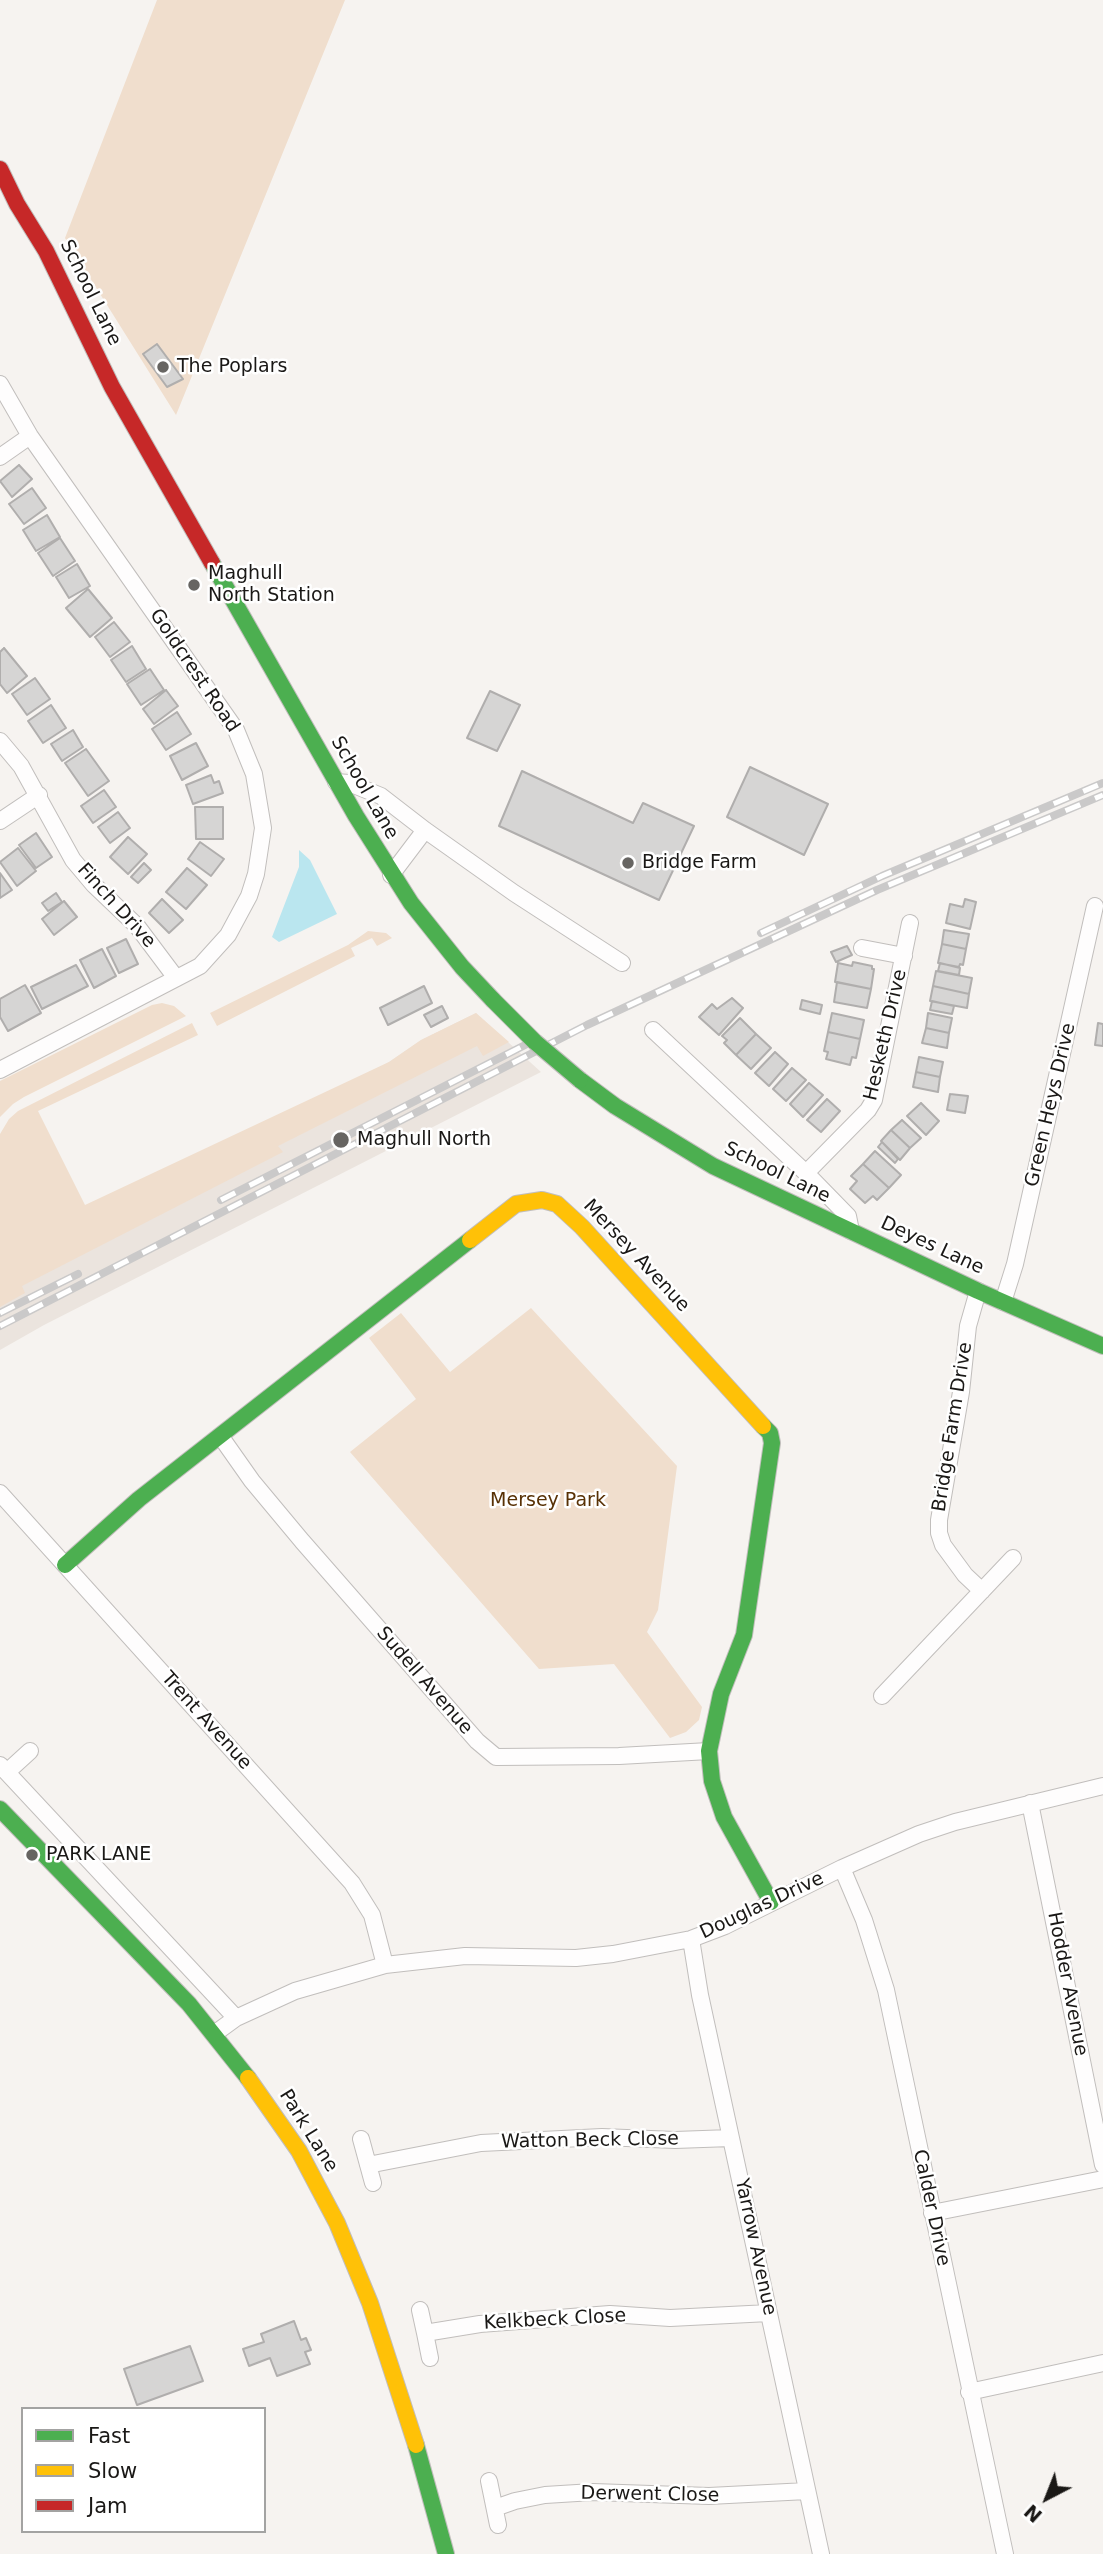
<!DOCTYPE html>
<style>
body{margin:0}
#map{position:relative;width:1103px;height:2554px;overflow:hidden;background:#f6f3f0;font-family:"DejaVu Sans",sans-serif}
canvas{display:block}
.legend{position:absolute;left:21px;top:2407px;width:245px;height:126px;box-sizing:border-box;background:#fff;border:2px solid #a3a3a2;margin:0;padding:9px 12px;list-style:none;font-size:21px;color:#1a1816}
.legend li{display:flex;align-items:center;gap:14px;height:35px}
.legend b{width:35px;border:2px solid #a3a3a2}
.north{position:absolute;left:1012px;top:2463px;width:70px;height:70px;-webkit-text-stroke:5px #fff;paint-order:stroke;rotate:222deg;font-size:19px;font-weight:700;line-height:28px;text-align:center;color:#1a1816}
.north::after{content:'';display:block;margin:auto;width:24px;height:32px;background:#1a1816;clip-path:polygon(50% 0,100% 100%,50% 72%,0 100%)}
</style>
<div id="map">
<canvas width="1103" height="2554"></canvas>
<ul class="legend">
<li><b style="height:9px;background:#4caf50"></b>Fast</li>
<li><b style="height:9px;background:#ffc107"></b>Slow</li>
<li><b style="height:9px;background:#c62828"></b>Jam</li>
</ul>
<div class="north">N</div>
</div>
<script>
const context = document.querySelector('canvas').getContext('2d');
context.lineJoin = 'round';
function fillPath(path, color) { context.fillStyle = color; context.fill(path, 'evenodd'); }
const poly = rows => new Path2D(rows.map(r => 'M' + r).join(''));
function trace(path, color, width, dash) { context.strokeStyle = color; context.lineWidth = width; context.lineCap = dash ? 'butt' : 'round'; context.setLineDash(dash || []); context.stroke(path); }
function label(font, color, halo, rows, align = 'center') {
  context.font = font + ' "DejaVu Sans",sans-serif'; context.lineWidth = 5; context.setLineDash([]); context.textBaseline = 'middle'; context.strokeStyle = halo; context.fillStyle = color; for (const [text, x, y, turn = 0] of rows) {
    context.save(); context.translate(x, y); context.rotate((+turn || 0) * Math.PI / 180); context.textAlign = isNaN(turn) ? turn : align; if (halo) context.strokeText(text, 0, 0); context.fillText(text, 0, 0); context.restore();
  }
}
fillPath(poly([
 [476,1013,541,1072,44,1325,0,1350,0,1262,389,1062,421,1040]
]), '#ebe4de');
fillPath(poly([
 [157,0,345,0,176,415,65,238],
 [368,931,386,933,392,938,377,946,372,938,351,948,355,956,217,1026,210,1013,348,945],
 [162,1003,174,1006,186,1016,24,1097,13,1104,0,1117,0,1081,152,1005],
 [476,1013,509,1042,483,1056,477,1046,278,1146,283,1152,22,1286,25,1293,0,1307,0,1134,9,1119,18,1111,192,1023,198,1035,38,1111,85,1205,389,1062,421,1040],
 [531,1308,677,1466,658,1610,647,1632,702,1707,699,1720,686,1732,670,1738,614,1664,539,1669,350,1452,416,1399,369,1338,401,1313,450,1372]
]), '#f0decd');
fillPath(poly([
 [299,850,310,860,337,914,279,942,272,937,299,867]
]), '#bae6ef');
const building = poly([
 [157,344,183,379,167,387,143,354,157,344],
 [19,465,32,479,12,497,0,481,19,465],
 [32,488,46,508,24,524,9,504,32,488],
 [47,515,60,537,36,551,23,530,47,515],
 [60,538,75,561,53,576,38,553,60,538],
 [77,564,90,586,69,598,56,577,77,564],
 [88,589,112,618,90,637,66,608,88,589],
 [114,622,130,642,110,657,95,637,114,622],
 [132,646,146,669,126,682,111,660,132,646],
 [4,648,27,676,7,693,0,684,0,652,4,648],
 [150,669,164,690,141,705,127,684,150,669],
 [35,678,50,699,27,715,12,694,35,678],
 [166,690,178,706,154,724,143,709,166,690],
 [490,691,520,705,497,751,467,738,490,691],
 [51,705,66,728,43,743,28,721,51,705],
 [177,712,191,734,166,750,152,729,177,712],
 [73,730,83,747,62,761,51,744,73,730],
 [196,743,208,766,182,780,170,756,196,743],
 [86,749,109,781,88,796,65,763,86,749],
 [750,767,828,804,804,855,727,817,750,767],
 [522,771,633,823,643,803,694,826,659,900,499,826,522,771],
 [211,775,214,783,219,781,223,793,193,804,186,785,211,775],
 [104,790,116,807,93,823,81,806,104,790],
 [195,807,223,807,223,839,196,839,195,807],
 [118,812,130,828,110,843,98,827,118,812],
 [36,833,52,857,36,868,19,845,36,833],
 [128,837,147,854,128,874,110,857,128,837],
 [200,842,224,859,211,876,188,859,200,842],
 [18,848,36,871,17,886,0,862,18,848],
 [144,863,151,870,138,883,131,877,144,863],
 [187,868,207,885,186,909,166,892,187,868],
 [0,873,12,890,0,898,0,873],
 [56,893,62,902,48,911,42,903,56,893],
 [162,899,183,920,169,933,149,913,162,899],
 [965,899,976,902,970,929,946,923,950,904,963,907,965,899],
 [64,901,77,917,54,935,42,919,64,901],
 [944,930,969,934,966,949,942,944,944,930],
 [126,939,138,964,119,973,107,948,126,939],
 [942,944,966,949,963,965,960,964,959,967,938,963,942,944],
 [847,946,852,955,836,962,831,952,847,946],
 [102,949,116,976,94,988,80,960,102,949],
 [853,962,872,966,872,969,874,969,871,989,835,982,838,963,852,966,853,962],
 [940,963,960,968,959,975,938,971,940,963],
 [76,965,88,986,42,1009,31,987,76,965],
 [936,971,972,978,969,994,933,986,936,971],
 [837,982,871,989,867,1008,834,1002,837,982],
 [25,985,41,1013,8,1031,0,1017,0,999,25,985],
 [424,986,432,1003,388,1025,380,1008,424,986],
 [933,986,969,994,967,1008,930,1001,933,986],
 [732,998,743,1008,719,1035,699,1017,712,1004,717,1009,732,998],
 [802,1000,822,1005,820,1014,800,1009,802,1000],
 [932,1001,954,1006,952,1014,930,1010,932,1001],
 [442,1006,448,1018,431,1027,424,1015,442,1006],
 [832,1013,864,1020,860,1039,828,1032,832,1013],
 [928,1013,952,1018,949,1033,926,1028,928,1013],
 [740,1018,756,1034,736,1055,724,1043,727,1040,722,1036,740,1018],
 [1098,1023,1103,1024,1103,1046,1095,1045,1098,1023],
 [926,1028,949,1033,947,1048,922,1043,926,1028],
 [828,1032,860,1039,856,1058,852,1057,850,1065,826,1059,828,1052,824,1051,828,1032],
 [756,1034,771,1048,751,1069,736,1055,756,1034],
 [775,1052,788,1064,769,1086,755,1073,775,1052],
 [919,1057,943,1062,940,1077,916,1072,919,1057],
 [792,1068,806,1080,786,1101,773,1089,792,1068],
 [916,1072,940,1077,938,1092,913,1087,916,1072],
 [809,1083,823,1095,803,1117,790,1104,809,1083],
 [950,1094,968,1096,965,1113,947,1110,950,1094],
 [827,1099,840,1111,821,1132,807,1120,827,1099],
 [921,1103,939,1121,926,1135,907,1116,921,1103],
 [902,1120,921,1138,910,1148,891,1130,902,1120],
 [891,1130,910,1148,900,1160,881,1141,891,1130],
 [882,1142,898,1159,895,1163,878,1147,882,1142],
 [875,1151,901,1175,889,1188,863,1164,875,1151],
 [863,1164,889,1188,877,1200,873,1196,865,1203,850,1189,857,1181,851,1176,863,1164],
 [294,2321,301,2340,306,2338,311,2350,305,2352,310,2364,277,2376,270,2358,249,2366,243,2349,264,2342,261,2334,294,2321],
 [190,2346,203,2381,137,2405,124,2369,190,2346]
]);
fillPath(building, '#d6d5d4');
trace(building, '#b0aead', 2);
const street = poly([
 [0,384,30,436,236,730,254,774,263,828,256,874,249,896,228,935,200,966,0,1070],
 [0,457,30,436],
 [0,741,21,766,73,860,94,885,137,926,176,978],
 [336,782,349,783,381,796,425,830,514,893,622,963],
 [0,821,39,795],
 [391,875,425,830],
 [862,948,904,956],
 [653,1030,806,1173,848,1216,851,1231],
 [806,1173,868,1110,874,1100,910,923],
 [978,1291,968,1326,961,1392,939,1520,939,1533,943,1545,965,1575,982,1591],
 [1003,1302,1015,1264,1095,906],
 [221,1437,252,1481,302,1541,477,1741,496,1757,619,1756,709,1751],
 [0,1493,352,1883,372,1915,385,1965],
 [882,1696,1013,1558],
 [0,1765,236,2018],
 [7,1772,30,1751],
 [1030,1803,1103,2165],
 [842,1868,864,1920,886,1990,1005,2554],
 [691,1939,700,1995,821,2554],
 [214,2034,236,2018,295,1991,385,1965,465,1956,576,1958,613,1954,691,1939,725,1926,842,1868,919,1834,955,1822,1103,1786],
 [361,2139,373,2183],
 [368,2165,481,2143,602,2137,675,2140,731,2138],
 [932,2213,1103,2179],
 [420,2310,425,2333],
 [430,2358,425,2333,480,2324,610,2314,670,2318,769,2313],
 [969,2392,1103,2363],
 [489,2481,498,2525],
 [495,2508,515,2501,545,2495,593,2492,709,2496,807,2491]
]);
const fast = poly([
 [212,563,356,816,411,903,462,967,493,1000],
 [580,1080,615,1106,713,1166,978,1291,1103,1346],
 [763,1426,770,1433,772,1443,744,1635,721,1694,709,1751,712,1781,724,1817,771,1902],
 [65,1565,139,1499,470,1240],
 [0,1809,189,2004,248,2078],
 [416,2445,446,2554]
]);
const slow = poly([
 [470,1240,516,1204,542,1200,557,1204,582,1227,763,1426],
 [248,2078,299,2151,337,2223,370,2303,416,2445]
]);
const jam = poly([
 [0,169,17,204,46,251,112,387,212,563]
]);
trace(street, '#c1bebc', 18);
trace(fast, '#c1bebc', 18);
trace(slow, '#c1bebc', 18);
trace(jam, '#c1bebc', 18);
trace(street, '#fefdfd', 16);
trace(fast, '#4caf50', 16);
trace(slow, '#ffc107', 16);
trace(jam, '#c62828', 16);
const rail = poly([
 [761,933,882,876,1103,783],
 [221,1200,527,1044],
 [0,1313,78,1274],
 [0,1326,587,1025,877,890,1103,795]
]);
trace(rail, '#cac9c9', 8);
trace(rail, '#fff', 5, [16]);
const fastBridge = poly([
 [493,1000,535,1042,580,1080]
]);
trace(fastBridge, '#c1bebc', 18, []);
trace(fastBridge, '#4caf50', 16);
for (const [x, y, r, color] of [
 [163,367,7,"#676562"],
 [194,585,7,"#676562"],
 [628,863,7,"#676562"],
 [341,1140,9,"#676562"],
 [32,1855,7,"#676562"]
]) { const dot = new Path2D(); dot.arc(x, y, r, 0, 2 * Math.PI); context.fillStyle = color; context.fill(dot); trace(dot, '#fff', 2.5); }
label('19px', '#1a1816', '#fff', [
 ["School Lane",90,293,64],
 ["Goldcrest Road",194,671,56],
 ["School Lane",364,788,60],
 ["Finch Drive",116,906,48],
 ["Hesketh Drive",886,1035,-77],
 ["Green Heys Drive",1051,1105,-77],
 ["School Lane",777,1173,26],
 ["Deyes Lane",932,1246,25],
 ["Mersey Avenue",636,1256,47],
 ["Bridge Farm Drive",953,1427,-81],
 ["Sudell Avenue",424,1681,49],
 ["Trent Avenue",206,1721,48],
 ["Douglas Drive",762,1906,-25],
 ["Hodder Avenue",1067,1984,79],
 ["Park Lane",308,2131,58],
 ["Watton Beck Close",590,2141,-1],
 ["Calder Drive",931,2208,78],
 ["Yarrow Avenue",755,2247,78],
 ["Kelkbeck Close",555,2320,-3],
 ["Derwent Close",650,2495,1]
]);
label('19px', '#1a1816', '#fff', [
 ["The Poplars",177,367],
 ["Maghull",208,574],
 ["North Station",208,596],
 ["Bridge Farm",642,863],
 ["Maghull North",357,1140],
 ["PARK LANE",46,1855]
], 'left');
label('19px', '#583105', '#fff', [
 ["Mersey Park",548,1501]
]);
</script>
